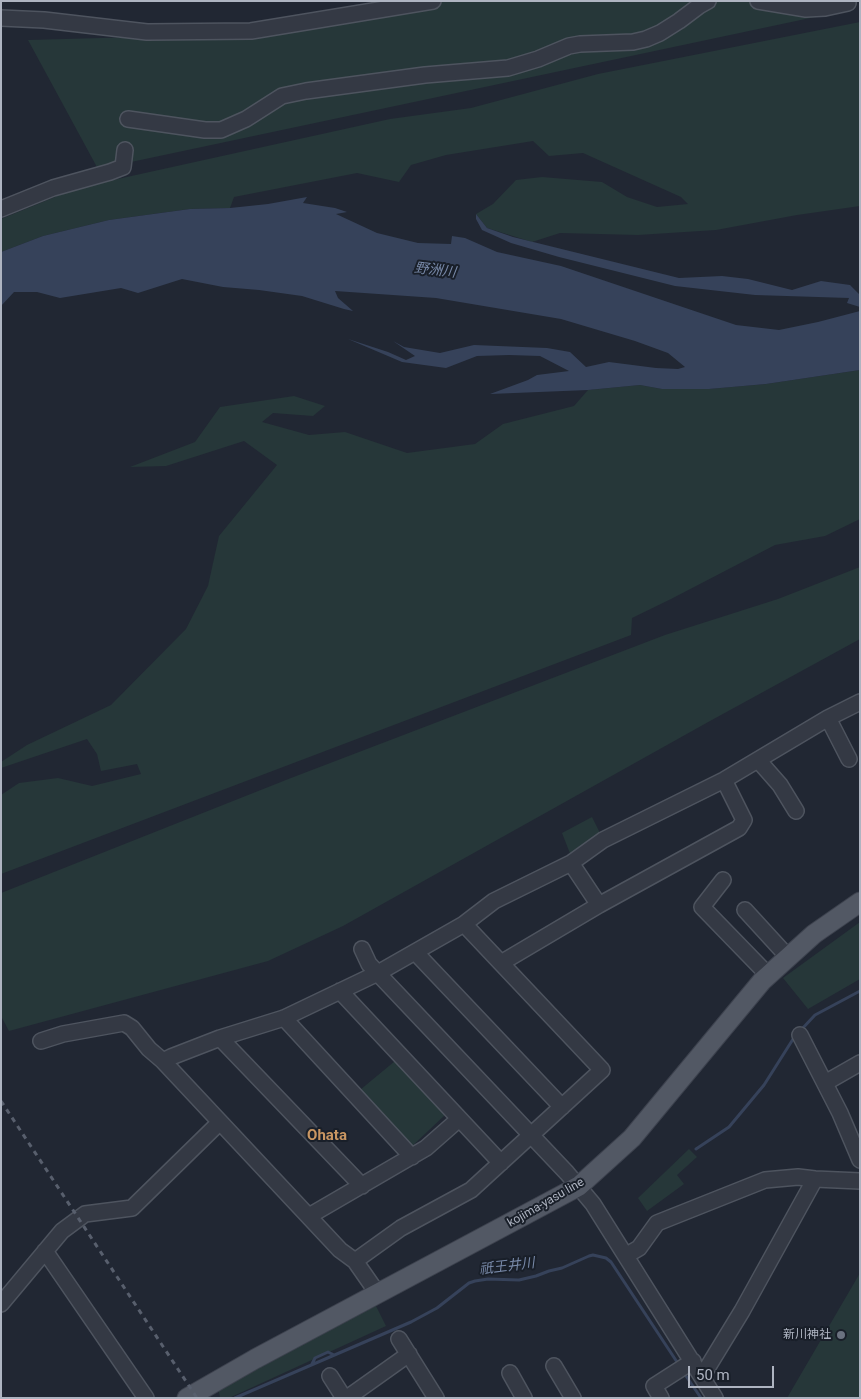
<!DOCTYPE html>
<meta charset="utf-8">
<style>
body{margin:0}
#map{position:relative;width:861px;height:1399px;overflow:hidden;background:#212733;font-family:Roboto,sans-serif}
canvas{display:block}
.frame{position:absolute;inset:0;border:2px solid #aeb4c1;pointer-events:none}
.scale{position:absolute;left:688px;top:1366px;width:86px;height:22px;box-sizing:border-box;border:2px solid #aeb4c1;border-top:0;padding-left:6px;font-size:15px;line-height:18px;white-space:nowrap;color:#aeb4c1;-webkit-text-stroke:4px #191f29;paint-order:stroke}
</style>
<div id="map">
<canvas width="861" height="1399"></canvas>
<div class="frame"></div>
<div class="scale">50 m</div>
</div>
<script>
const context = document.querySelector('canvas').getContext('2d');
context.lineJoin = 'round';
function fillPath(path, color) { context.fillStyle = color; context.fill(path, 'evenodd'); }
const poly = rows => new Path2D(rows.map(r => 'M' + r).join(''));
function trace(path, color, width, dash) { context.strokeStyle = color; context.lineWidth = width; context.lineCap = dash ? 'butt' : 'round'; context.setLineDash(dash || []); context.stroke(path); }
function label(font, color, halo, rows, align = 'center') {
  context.font = font + ' Roboto,"Noto Sans JP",sans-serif'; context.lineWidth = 4; context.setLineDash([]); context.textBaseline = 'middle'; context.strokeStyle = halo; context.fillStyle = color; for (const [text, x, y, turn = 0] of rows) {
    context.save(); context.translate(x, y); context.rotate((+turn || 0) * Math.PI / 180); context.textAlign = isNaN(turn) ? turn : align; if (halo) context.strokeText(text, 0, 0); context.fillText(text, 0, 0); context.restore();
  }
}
fillPath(poly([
 [442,1,812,1,815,17,98,169,28,40,249,34],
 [860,22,860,206,797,215,716,230,638,235,560,233,532,242,487,228,476,214,493,204,516,180,542,177,602,182,627,197,657,207,688,204,681,197,583,153,549,156,533,141,446,155,411,165,399,182,357,173,234,197,230,208,190,209,109,220,43,236,1,252,1,219,77,188,390,119,471,108,598,74],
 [860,370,860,519,825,536,775,545,671,599,632,618,631,635,1,874,1,795,19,783,58,778,92,786,141,774,137,764,101,771,97,754,87,739,1,768,1,762,27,745,111,705,186,629,208,586,219,536,277,465,244,441,166,466,130,467,195,442,220,407,294,396,325,406,313,416,273,413,262,422,309,435,345,432,407,453,475,444,503,424,574,406,588,390,640,385,662,389,709,389,766,384],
 [860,567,860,639,710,721,343,926,268,961,9,1031,1,1016,1,893,291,778,665,635,778,599],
 [592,817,603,839,571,856,562,833],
 [860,922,860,979,808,1009,783,978],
 [395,1061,445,1115,410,1148,360,1090],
 [689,1149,697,1157,677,1175,684,1184,647,1211,638,1198],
 [860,1273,860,1398,787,1398],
 [376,1306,386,1326,229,1398,220,1398,218,1386]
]), '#263739');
fillPath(poly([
 [307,197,303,203,335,208,347,212,336,214,377,233,418,243,451,244,452,236,465,238,497,252,561,266,736,325,779,330,818,322,860,311,860,370,766,384,709,389,662,389,640,385,588,390,490,394,528,380,537,375,569,371,540,356,509,355,477,356,446,368,402,362,348,339,388,352,406,360,415,356,393,341,404,347,440,353,474,345,547,348,570,352,586,367,609,362,656,368,678,369,685,367,668,353,635,341,561,319,436,298,335,291,338,298,353,311,344,309,302,296,259,290,223,287,182,279,138,293,121,288,60,298,37,292,14,292,1,306,1,252,43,236,109,220,190,209,230,208,268,204],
 [476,214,487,228,513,237,679,278,722,276,748,279,792,290,821,281,850,285,860,295,860,307,847,303,849,298,755,295,675,286,559,257,511,243,482,230,476,219]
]), '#36425a');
trace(poly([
 [801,1030,815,1015,860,991],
 [696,1149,729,1127,764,1085,795,1036],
 [312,1364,315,1358,328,1352,334,1355],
 [684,1373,701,1398],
 [235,1398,411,1322,437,1308,469,1283,475,1281,488,1279,519,1280,536,1276,549,1271,562,1268,589,1256,593,1255,606,1258,611,1262,679,1365]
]), '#36425a', 3);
const minor = poly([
 [758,1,806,9,825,8,848,3],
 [1,18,44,20,147,32,251,31,433,1],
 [128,119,205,130,221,130,246,119,282,96,306,91,425,75,508,68,538,59,569,46,580,44,633,42,646,39,660,33,679,21,699,6,708,1],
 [1,209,53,188,110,172,123,167,125,150],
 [828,718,849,759],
 [758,760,780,785,796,811],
 [571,863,599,905],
 [723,880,702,907,768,975],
 [745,910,788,957],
 [362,949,369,964,567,1173,593,1204,715,1398],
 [415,952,562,1107],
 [501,963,599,905,739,828,744,820,724,780],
 [340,991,501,1163],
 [284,1018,412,1157],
 [800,1035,840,1113,860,1160],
 [220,1038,362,1186],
 [41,1041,63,1034,124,1023,132,1028,149,1049,163,1061,340,1250,355,1261,378,1294],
 [163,1061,171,1057,220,1038,284,1018,378,973,464,924,494,901,571,863,603,840,724,780,828,718,860,702],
 [825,1083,860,1063],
 [309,1216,426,1148,459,1119],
 [45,1251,146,1398],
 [627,1255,639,1248,657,1223,765,1180,798,1177,815,1179,860,1181],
 [355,1261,401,1228,471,1190,602,1070,464,924],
 [1,1304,62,1231,85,1214,132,1208,220,1122],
 [399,1339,436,1398],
 [554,1366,573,1398],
 [510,1373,524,1398],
 [330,1376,344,1398],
 [703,1379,706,1370,742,1311,815,1179],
 [347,1398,409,1354],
 [661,1398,654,1386,693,1361]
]);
const major = poly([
 [187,1398,255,1359,579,1186,632,1138,762,981,814,934,860,902]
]);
trace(minor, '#4e545f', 18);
trace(major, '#3d424e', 21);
trace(minor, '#343944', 15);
trace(major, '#525864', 19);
trace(poly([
 [1,1101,197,1398]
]), '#585f6d', 3, [5, 5]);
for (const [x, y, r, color] of [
 [841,1335,5,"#6b7280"]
]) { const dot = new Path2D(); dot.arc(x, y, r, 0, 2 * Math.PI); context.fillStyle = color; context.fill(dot); trace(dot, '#191f29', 2); }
label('12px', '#aeb4c1', '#191f29', [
 ["kojima-yasu line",546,1203,-30]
]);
label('12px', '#aeb4c1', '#191f29', [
 ["新川神社",831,1335]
], 'right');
label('italic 14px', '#7889a8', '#191f29', [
 ["野洲川",435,271,7],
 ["祇王井川",507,1267,-7]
]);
label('bold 15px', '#c99662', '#191f29', [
 ["Ohata",327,1136]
]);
</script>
